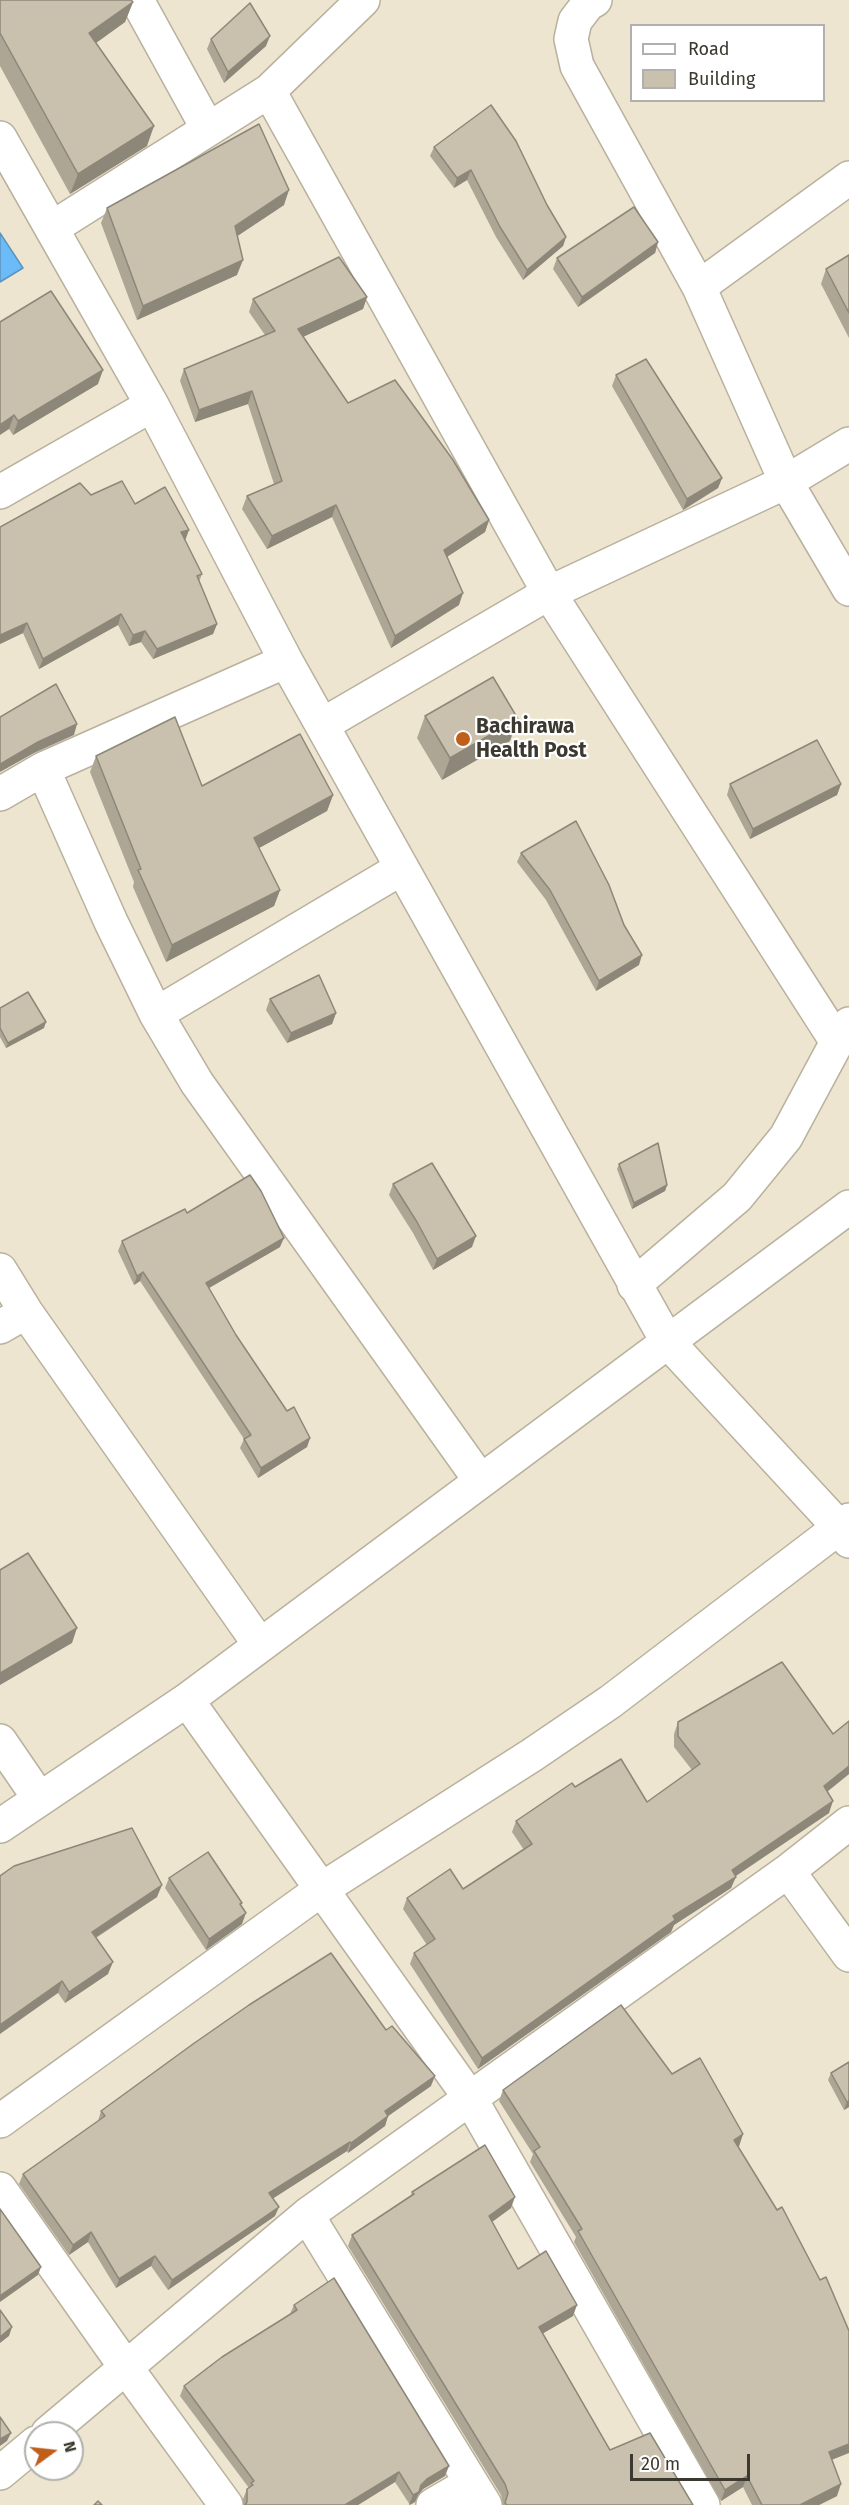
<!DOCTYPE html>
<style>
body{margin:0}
#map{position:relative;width:849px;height:2505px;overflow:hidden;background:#ede5d0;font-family:"Fira Sans",sans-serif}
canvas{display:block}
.legend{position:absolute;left:630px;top:24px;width:195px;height:78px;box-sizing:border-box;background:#fff;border:2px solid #b1b0ac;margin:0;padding:8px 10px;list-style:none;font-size:18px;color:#3c3930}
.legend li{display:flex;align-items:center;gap:12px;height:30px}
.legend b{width:30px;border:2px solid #b1b0ac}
.north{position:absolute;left:24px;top:2421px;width:60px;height:60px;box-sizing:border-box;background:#fff;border:2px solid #b1b0ac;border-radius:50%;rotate:75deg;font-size:16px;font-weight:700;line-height:24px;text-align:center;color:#3c3930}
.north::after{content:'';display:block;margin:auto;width:21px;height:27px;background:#bf5f1b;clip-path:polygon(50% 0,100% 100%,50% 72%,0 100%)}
.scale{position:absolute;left:630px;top:2454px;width:120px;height:27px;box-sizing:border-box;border:3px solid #3c3930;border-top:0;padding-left:8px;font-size:18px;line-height:21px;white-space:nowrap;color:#3c3930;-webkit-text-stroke:4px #fff;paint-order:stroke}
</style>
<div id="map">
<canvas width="849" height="2505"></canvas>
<ul class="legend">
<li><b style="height:8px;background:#fff"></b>Road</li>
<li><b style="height:16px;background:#c9c1ad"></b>Building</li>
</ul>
<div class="north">N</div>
<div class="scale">20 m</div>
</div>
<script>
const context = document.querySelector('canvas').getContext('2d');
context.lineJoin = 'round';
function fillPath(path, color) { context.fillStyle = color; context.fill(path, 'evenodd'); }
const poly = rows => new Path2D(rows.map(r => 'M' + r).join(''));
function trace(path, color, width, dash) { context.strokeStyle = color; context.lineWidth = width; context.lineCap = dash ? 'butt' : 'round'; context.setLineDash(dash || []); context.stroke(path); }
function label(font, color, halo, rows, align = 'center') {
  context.font = font + ' "Fira Sans",sans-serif'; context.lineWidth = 4.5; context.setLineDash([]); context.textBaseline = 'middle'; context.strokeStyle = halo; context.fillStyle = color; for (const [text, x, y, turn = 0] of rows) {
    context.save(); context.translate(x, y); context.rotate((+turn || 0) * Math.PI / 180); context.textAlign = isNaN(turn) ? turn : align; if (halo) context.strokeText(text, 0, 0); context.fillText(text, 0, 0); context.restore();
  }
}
const water = poly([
 [0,233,23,268,0,282,0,233]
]);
fillPath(water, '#6abbf8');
trace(water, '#5c94bc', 1.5);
const street = poly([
 [137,0,208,129],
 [595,0,588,4,575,21,571,39,577,66,699,287,786,482,849,589],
 [269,91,549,593,322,725],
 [0,138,152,405,286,661,667,1341,839,1527,849,1541],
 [52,228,269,91,363,0],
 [699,287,849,178],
 [0,492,152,405],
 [43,769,111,922,156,1014,197,1083,480,1480],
 [0,794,43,769,286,661],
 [156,1014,402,868],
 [837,1042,549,593,786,482,849,444],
 [0,1270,26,1312,260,1645],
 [634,1285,737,1197,786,1137,837,1042,849,1024],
 [0,1327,26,1312],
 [187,1700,470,2098,703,2505],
 [0,1741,39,1798],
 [0,1826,187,1700,849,1207],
 [788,1871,849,1955],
 [0,2121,322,1889,532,1755,610,1702,849,1520],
 [0,2189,127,2369,226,2505],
 [307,2215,485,2505],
 [48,2433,307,2215,788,1871,849,1823],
 [0,2473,36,2443],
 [433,2505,471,2483]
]);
trace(street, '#b9b19d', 36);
trace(street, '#fff', 33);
fillPath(poly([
 [0,0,133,2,125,22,96,43,147,146,70,194,0,66],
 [211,39,266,46,224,83,207,49],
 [434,147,547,205,566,237,563,246,523,280,496,237,467,180,454,188,430,156],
 [284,205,237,236,237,275,137,320,101,223,107,208],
 [658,242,655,253,578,307,553,269,557,258],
 [849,255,849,338,821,284,826,269],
 [367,297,363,309,303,337,348,403,489,520,485,532,447,557,459,605,391,648,332,517,267,549,242,509,247,496,274,484,248,404,195,422,180,381,184,369,265,335,249,312,253,299],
 [0,322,98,384,13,435,9,429],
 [616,375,722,478,718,488,683,510,612,386],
 [91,495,135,504,185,541,202,574,199,582,217,624,213,634,153,659,141,642,129,646,118,625,39,669,23,633,0,644,0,527],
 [425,716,510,741,442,780,417,738],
 [96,756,202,786,333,795,327,811,259,848,280,890,274,906,166,962,133,887,134,882,90,772],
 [730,784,841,784,837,795,750,839,727,795],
 [521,853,639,965,596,991,546,900,517,862],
 [270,999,336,1013,332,1024,287,1043,266,1010],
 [0,1008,44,1028,6,1048,0,1037],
 [619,1164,667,1185,665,1191,632,1209,617,1169],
 [393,1184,472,1247,433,1270,413,1233,389,1195],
 [187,1213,280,1247,209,1288,236,1335,287,1411,310,1438,307,1447,258,1478,240,1448,244,1439,140,1281,134,1285,118,1251,122,1241],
 [849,1721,849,1774,827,1792,829,1813,735,1876,731,1888,674,1925,671,1932,478,2069,410,1964,414,1953,427,1945,403,1909,407,1898,463,1889,524,1850,512,1832,516,1821,575,1787,647,1802,692,1770,674,1747,674,1734,678,1722,833,1734],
 [0,1876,157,1897,96,1938,108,1974,65,2003,58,1993],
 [169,1878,241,1906,242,1924,206,1950,165,1888],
 [386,2030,431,2086,388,2116,385,2126,348,2153,347,2151,273,2198,275,2216,168,2290,151,2266,116,2288,88,2242,69,2255,19,2184,23,2174,98,2121,101,2111],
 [849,2062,849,2107,844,2110,828,2080,831,2073],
 [672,2074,743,2134,739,2146,738,2146,832,2460,837,2496,819,2505,752,2505,743,2487,721,2501,574,2242,576,2237,530,2162,533,2154,499,2101,503,2090],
 [412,2192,511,2208,492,2222,518,2269,573,2316,543,2333,610,2450,693,2505,503,2505,501,2495,348,2246,352,2235,411,2195],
 [294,2305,445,2476,423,2489,418,2495,415,2502,410,2505,395,2482,358,2505,243,2505,243,2499,247,2489,249,2488,180,2396,184,2386,290,2314]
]), '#ada695');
fillPath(poly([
 [133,2,125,22,82,53,89,33],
 [270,36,266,46,224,83,228,72],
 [154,126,147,146,70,194,78,174],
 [471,170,467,180,454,188,457,178],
 [289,190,284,205,230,241,235,226],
 [566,237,563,246,523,280,527,270],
 [658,242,655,253,578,307,582,297],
 [243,260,237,275,137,320,143,306],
 [367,297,363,309,294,341,298,329],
 [103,370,98,384,13,435,18,421],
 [252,391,248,404,195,422,199,410],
 [14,415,9,429,0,435,0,425],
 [722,478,718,488,683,510,687,499],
 [336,505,332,517,267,549,272,536],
 [489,520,485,532,439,562,444,550],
 [189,530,185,541,181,532],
 [463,593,459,605,391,648,395,636],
 [121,614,118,625,39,669,43,659],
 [27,623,23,633,0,644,0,635],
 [217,624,213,634,153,659,157,649],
 [145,631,141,642,129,646,133,635],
 [518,719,510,741,442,780,450,758],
 [77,724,74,735,34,753,0,772,0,764,38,742],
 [841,784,837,795,750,839,753,829],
 [333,795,327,811,248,854,254,838],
 [280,890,274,906,166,962,172,945],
 [642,955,639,965,596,991,599,981],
 [336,1013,332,1024,287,1043,291,1033],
 [46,1022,44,1028,6,1048,8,1043],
 [667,1185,665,1191,632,1209,634,1203],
 [476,1236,472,1247,433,1270,437,1259],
 [284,1238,280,1247,202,1292,206,1283],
 [143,1272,140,1281,134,1285,137,1276],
 [310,1438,307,1447,258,1478,261,1468],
 [77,1628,72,1643,0,1685,0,1673],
 [849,1766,849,1774,819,1798,824,1786],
 [833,1801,829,1813,727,1882,732,1870],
 [736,1877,731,1888,674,1925,671,1932,478,2069,482,2058,673,1916],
 [162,1885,157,1897,87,1943,92,1932],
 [246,1913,242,1924,206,1950,209,1939],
 [113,1962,108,1974,65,2003,69,1992],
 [62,1981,58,1993,0,2034,0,2025],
 [435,2076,431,2086,381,2121,385,2111],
 [849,2101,849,2107,844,2110,847,2102],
 [388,2116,385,2126,348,2153,351,2143],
 [743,2134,739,2146,730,2151,734,2140],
 [350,2142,347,2151,266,2203,269,2193],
 [515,2197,511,2208,485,2227,489,2216],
 [279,2207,275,2216,168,2290,172,2280],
 [91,2232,88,2242,69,2255,73,2245],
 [155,2256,151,2266,116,2288,119,2279],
 [41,2267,38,2275,0,2302,0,2296],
 [577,2305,573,2316,535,2338,539,2327],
 [12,2327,9,2336,0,2343,0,2337],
 [11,2433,7,2441,0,2446,0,2439],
 [849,2444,849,2453,824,2463,829,2452],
 [449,2466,445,2476,423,2489,418,2495,415,2502,409,2505,413,2495,427,2479],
 [399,2472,395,2482,358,2505,345,2505],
 [747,2476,743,2487,721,2501,725,2490],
 [841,2484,837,2496,819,2505,800,2505]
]), '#8d8779');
const building = poly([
 [0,0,131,0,133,2,89,33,154,126,78,174,0,33,0,0],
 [250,3,270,36,228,72,211,39,250,3],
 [491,105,516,141,547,205,566,237,527,270,500,227,471,170,457,178,434,147,491,105],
 [259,124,289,190,235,226,243,260,143,306,107,208,259,124],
 [634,207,658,242,582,297,557,258,634,207],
 [849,255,849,313,826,269,849,255],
 [339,257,367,297,298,329,348,403,395,380,453,460,489,520,444,550,463,593,395,636,336,505,272,536,247,496,282,481,252,391,199,410,184,369,275,331,253,299,339,257],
 [51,291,103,370,18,421,14,415,0,425,0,322,51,291],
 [646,359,722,478,687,499,616,375,646,359],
 [122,481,135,504,165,487,189,530,181,532,202,574,197,576,217,624,157,649,145,631,133,635,121,614,43,659,27,623,0,635,0,527,80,483,91,495,122,481],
 [493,677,518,719,450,758,425,716,493,677],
 [56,684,77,724,38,742,0,764,0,717,56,684],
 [175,717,202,786,300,734,333,795,254,838,280,890,172,945,138,870,141,869,96,756,175,717],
 [817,740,841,784,753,829,730,784,817,740],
 [576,821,609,885,624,925,642,955,599,981,550,890,521,853,576,821],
 [319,975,336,1013,291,1033,270,999,319,975],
 [28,992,46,1022,8,1043,0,1028,0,1008,28,992],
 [658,1143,667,1185,634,1203,619,1164,658,1143],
 [432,1163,476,1236,437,1259,417,1222,393,1184,432,1163],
 [250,1175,261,1191,284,1238,206,1283,236,1335,287,1411,294,1407,310,1438,261,1468,244,1439,251,1435,143,1272,137,1276,122,1241,185,1209,187,1213,250,1175],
 [28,1553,77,1628,0,1673,0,1570,28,1553],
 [782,1662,833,1734,849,1721,849,1766,824,1786,833,1801,732,1870,736,1877,673,1916,675,1920,482,2058,414,1953,435,1939,407,1898,450,1869,463,1889,532,1844,516,1821,572,1783,575,1787,621,1759,647,1802,700,1764,678,1736,678,1722,782,1662],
 [132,1828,162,1885,92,1932,113,1962,69,1992,62,1981,0,2025,0,1876,14,1866,132,1828],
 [208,1852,242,1903,240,1904,246,1913,209,1939,169,1878,208,1852],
 [331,1953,386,2030,392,2026,435,2076,385,2111,388,2116,351,2143,350,2142,269,2193,279,2207,172,2280,155,2256,119,2279,91,2232,73,2245,23,2174,105,2116,101,2111,193,2044,249,2005,331,1953],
 [621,2005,672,2074,700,2058,743,2134,734,2140,777,2210,782,2207,820,2280,826,2277,849,2331,849,2444,829,2452,841,2484,800,2505,762,2505,747,2476,725,2490,578,2231,582,2229,534,2151,540,2147,503,2090,621,2005],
 [849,2062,849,2101,847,2102,831,2073,849,2062],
 [485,2145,515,2197,489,2216,518,2269,546,2251,577,2305,539,2327,610,2450,650,2433,693,2505,507,2505,505,2503,508,2493,505,2484,352,2235,414,2194,412,2192,485,2145],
 [0,2209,41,2267,0,2296,0,2209],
 [334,2278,449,2466,427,2479,421,2485,419,2492,413,2495,399,2472,345,2505,245,2505,247,2502,247,2489,253,2485,251,2483,254,2481,184,2386,222,2357,297,2310,294,2305,334,2278],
 [0,2310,12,2327,0,2337,0,2310],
 [0,2417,11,2433,0,2439,0,2417],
 [98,2501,102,2505,94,2505,98,2501]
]);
fillPath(building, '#c9c1ad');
trace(building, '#8d8779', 1.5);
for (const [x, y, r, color] of [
 [463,739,8,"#bf5f1b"]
]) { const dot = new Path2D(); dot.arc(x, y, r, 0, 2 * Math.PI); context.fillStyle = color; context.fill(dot); trace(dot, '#fff', 2); }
label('bold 21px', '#3c3930', '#fff', [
 ["Bachirawa",476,727],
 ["Health Post",476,751]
], 'left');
</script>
